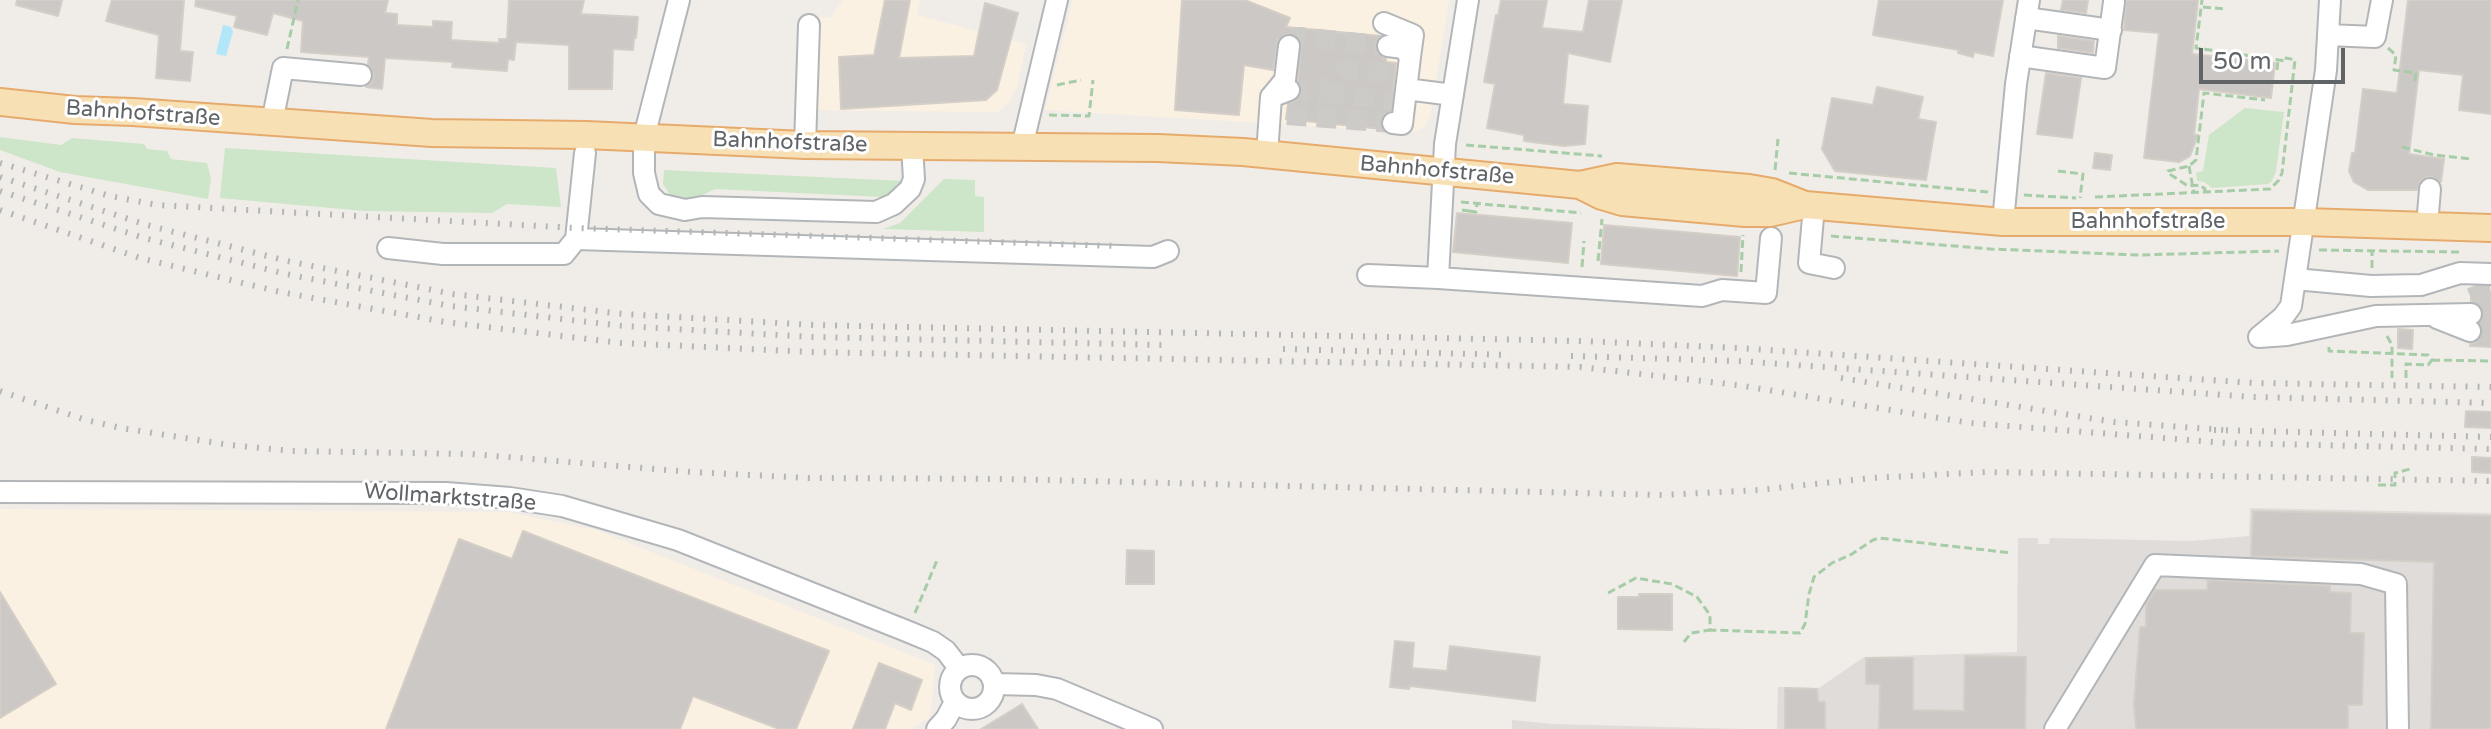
<!DOCTYPE html>
<meta charset="utf-8">
<style>
body{margin:0}
#map{position:relative;width:2491px;height:729px;overflow:hidden;background:#f0ede8;font-family:"Varela Round",sans-serif}
canvas{display:block}
.scale{position:absolute;left:2199px;top:48px;width:146px;height:36px;box-sizing:border-box;border:4px solid #606467;border-top:0;padding-left:10px;font-size:24px;line-height:28px;white-space:nowrap;color:#606467;-webkit-text-stroke:6px #fff;paint-order:stroke}
</style>
<div id="map">
<canvas width="2491" height="729"></canvas>
<div class="scale">50 m</div>
</div>
<script>
const context = document.querySelector('canvas').getContext('2d');
context.lineJoin = 'round';
function fillPath(path, color) { context.fillStyle = color; context.fill(path, 'evenodd'); }
const poly = rows => new Path2D(rows.map(r => 'M' + r).join(''));
function trace(path, color, width, dash) { context.strokeStyle = color; context.lineWidth = width; context.lineCap = dash ? 'butt' : 'round'; context.setLineDash(dash || []); context.stroke(path); }
function label(font, color, halo, rows, align = 'center') {
  context.font = font + ' "Varela Round",sans-serif'; context.lineWidth = 6; context.setLineDash([]); context.textBaseline = 'middle'; context.strokeStyle = halo; context.fillStyle = color; for (const [text, x, y, turn = 0] of rows) {
    context.save(); context.translate(x, y); context.rotate((+turn || 0) * Math.PI / 180); context.textAlign = isNaN(turn) ? turn : align; if (halo) context.strokeText(text, 0, 0); context.fillText(text, 0, 0); context.restore();
  }
}
fillPath(poly([
 [843,0,920,0,917,15,1026,44,1017,87,1008,103,998,112,805,110,808,15,830,18],
 [1073,0,1449,0,1430,117,1423,128,1412,132,1045,110],
 [0,509,507,512,596,530,935,665,930,717,910,729,0,729]
]), '#fbf1e2');
fillPath(poly([
 [2250,508,2491,513,2491,729,1777,729,1778,687,1819,688,1864,657,2017,652,2018,538,2038,538,2038,544,2049,544,2050,538,2191,541,2249,536],
 [1512,720,1553,724,1740,729,1512,729]
]), '#dfdcda');
fillPath(poly([
 [2245,108,2284,112,2276,171,2272,181,2268,184,2212,188,2204,182,2197,181,2196,173,2203,171,2209,135],
 [0,137,61,145,72,138,144,144,147,149,167,151,171,159,207,163,211,179,208,199,60,172,0,150],
 [225,148,556,168,561,207,507,204,492,213,364,211,220,198],
 [664,170,906,181,899,189,883,197,715,189,690,201,677,201,670,195,663,184],
 [944,179,975,180,975,196,984,197,984,232,883,229,900,223]
]), '#cde5c8');
fillPath(poly([
 [223,25,231,27,233,32,226,56,216,54]
]), '#b1e7f8');
const building = poly([
 [17,0,62,0,58,16,16,5,17,0],
 [112,0,184,0,180,51,193,52,190,81,156,78,159,35,106,21,112,0],
 [196,0,388,0,385,13,397,14,397,25,433,27,433,21,452,22,451,40,499,43,499,39,507,39,509,0,584,0,581,14,638,17,636,38,634,38,633,50,613,49,612,89,569,89,569,45,516,42,514,60,508,59,507,71,452,67,453,62,385,58,382,89,366,87,372,82,374,75,368,64,369,57,301,52,303,21,273,13,267,35,234,27,237,16,195,6,196,0],
 [885,0,910,0,899,58,974,56,985,3,1018,13,997,90,986,100,841,109,839,57,874,55,885,0],
 [1182,0,1245,0,1290,18,1286,27,1380,36,1375,44,1376,52,1386,59,1386,62,1396,63,1391,111,1382,116,1381,129,1286,119,1288,104,1299,99,1302,91,1298,81,1301,42,1297,36,1290,33,1278,39,1273,70,1244,65,1239,115,1175,110,1182,0],
 [1501,0,1547,0,1542,28,1583,32,1589,0,1622,0,1610,62,1568,53,1563,104,1588,106,1585,144,1564,146,1524,141,1524,135,1487,128,1495,84,1484,82,1496,15,1498,16,1501,0],
 [1879,0,2003,0,1993,56,1974,52,1973,57,1958,53,1959,50,1873,35,1879,0],
 [2063,0,2088,0,2086,13,2061,10,2063,0],
 [2126,0,2198,0,2192,54,2275,63,2271,98,2199,89,2194,135,2198,135,2190,156,2179,162,2144,158,2159,33,2124,30,2126,0],
 [2408,0,2491,0,2491,114,2459,110,2463,75,2419,70,2409,154,2444,159,2441,182,2430,176,2420,181,2417,190,2368,190,2354,182,2349,171,2352,153,2355,153,2363,89,2397,93,2408,0],
 [2058,36,2094,41,2093,53,2058,48,2058,36],
 [2046,73,2081,78,2072,138,2037,134,2046,73],
 [1877,87,1923,97,1918,119,1936,122,1926,180,1835,171,1822,149,1832,98,1873,105,1877,87],
 [2095,153,2112,155,2110,170,2093,168,2095,153],
 [1457,213,1572,223,1568,263,1453,252,1457,213],
 [1604,225,1740,237,1737,276,1601,264,1604,225],
 [2471,291,2491,292,2491,347,2470,346,2470,344,2477,342,2482,336,2483,330,2480,323,2484,314,2482,307,2471,301,2471,291],
 [2398,329,2413,330,2412,349,2398,348,2398,329],
 [2466,411,2491,412,2491,428,2465,427,2466,411],
 [2472,457,2491,458,2491,473,2472,472,2472,457],
 [2253,511,2491,516,2491,729,2431,729,2434,562,2251,556,2253,511],
 [523,531,829,651,796,729,779,729,693,696,680,729,386,729,459,539,512,559,523,531],
 [1127,550,1154,551,1154,584,1126,584,1127,550],
 [2208,580,2330,586,2330,592,2351,593,2350,633,2364,633,2362,705,2348,705,2348,729,2136,729,2134,704,2140,627,2146,627,2146,605,2155,590,2207,590,2208,580],
 [0,592,56,684,0,718,0,592],
 [1639,594,1672,594,1672,630,1618,629,1618,597,1639,597,1639,594],
 [1395,641,1414,643,1412,668,1447,671,1450,646,1540,657,1535,701,1410,686,1409,689,1390,687,1395,641],
 [1965,656,2026,657,2025,729,1879,729,1880,684,1866,684,1866,658,1913,658,1913,710,1964,711,1965,656],
 [879,663,922,680,911,710,895,703,885,729,853,729,879,663],
 [1785,688,1817,689,1818,702,1825,702,1825,729,1785,729,1785,688],
 [1022,704,1038,729,981,729,1022,704]
]);
fillPath(building, '#ccc8c5');
trace(building, '#d4cec7', 2);
trace(poly([
 [1289,46,1299,37,1388,46],
 [1289,90,1325,93,1345,70,1398,74],
 [1325,93,1395,101],
 [1287,115,1393,123],
 [2471,298,2480,294,2491,294],
 [2471,314,2491,313],
 [2470,331,2491,333]
]), '#cccbc8', 20, [20, 10]);
const minor = poly([
 [679,0,644,137,644,173,649,194,659,204,685,210,702,207,876,212,894,204,910,189,914,179,912,146],
 [1468,0,1445,144,1438,278,1702,296,1722,290,1766,293,1771,238],
 [2026,18,2111,30],
 [1384,23,1413,35,1410,57],
 [2328,35,2375,37,2382,0],
 [1388,46,1404,48,1410,57,1402,124,1393,123],
 [2020,56,2105,68,2114,2],
 [1406,89,1453,95],
 [1271,97,1285,80,1289,46],
 [272,122,283,68,361,75],
 [805,145,809,25],
 [1022,147,1057,0],
 [585,153,576,239,1153,257,1168,251],
 [1267,154,1271,97,1289,90],
 [1814,206,1809,263,1834,268],
 [2003,222,2016,84,2029,0],
 [2427,226,2430,189],
 [388,248,443,254,564,254,576,239],
 [1368,275,1438,278],
 [2295,279,2371,286,2421,285,2460,273,2491,274],
 [2437,318,2470,331],
 [2259,337,2283,317,2291,306,2326,70,2330,0],
 [2259,337,2287,335,2376,316,2471,314],
 [0,492,446,493,510,498,562,506,678,540,909,632,933,642,946,651,959,668],
 '950 687a22 22 0 1 1 44 0a22 22 0 1 1-44 0Z',
 [995,684,1036,685,1057,689,1152,729],
 [937,729,946,719,955,702],
 [2055,729,2155,565,2361,574,2396,584,2398,729]
]);
const major = poly([
 [0,102,75,110,133,112,432,133,586,135,805,145,1158,148,1243,152,1580,185,1617,177,1749,188,1772,192,1805,205,2003,222,2305,222,2491,228],
 [1580,185,1602,196,1622,202,1745,213,1770,213,1805,205]
]);
trace(minor, '#b3b6b9', 24);
trace(major, '#e6ab6c', 30);
trace(poly([
 [2203,7,2227,9],
 [2388,48,2396,55,2394,70,2416,73,2415,81],
 [287,49,298,0],
 [2277,70,2278,60],
 [1057,85,1081,80],
 [1049,115,1089,116,1093,80],
 [1466,145,1602,156],
 [2402,147,2434,155,2472,159],
 [2189,166,2194,194],
 [1775,170,1778,139],
 [2058,171,2083,174,2080,198],
 [1789,173,1988,192],
 [2205,193,2205,189,2200,185,2188,186,2168,173,2168,171,2189,166,2196,160,2204,93,2265,100],
 [2024,195,2076,198],
 [2095,197,2270,189,2279,180,2282,173,2295,60,2286,58,2286,61,2196,48,2202,0],
 [1461,202,1581,213],
 [1462,210,1469,211,1469,214],
 [1469,211,1476,212,1477,203],
 [1831,236,1991,249,2139,255,2279,251],
 [2319,250,2459,252],
 [1598,261,1602,219],
 [1582,267,1584,241],
 [2372,268,2372,252],
 [1741,272,1743,235],
 [2387,336,2392,345,2392,378],
 [2329,347,2329,351,2428,355,2432,360,2428,365,2406,364,2406,378],
 [2432,360,2491,361],
 [2378,485,2395,485,2395,473,2410,469],
 [1608,593,1636,578,1672,584,1697,597,1710,615,1710,630,1800,633,1805,624,1809,594,1814,577,1832,563,1852,554,1873,540,1879,538,2012,553],
 [915,613,938,558],
 [1684,642,1691,633,1710,630]
]), '#a6cda8', 3, [8, 4]);
trace(minor, '#fff', 20);
trace(major, '#f8e0b5', 26);
trace(poly([
 [0,163,110,196,157,205,576,228,1116,246],
 [0,177,147,225,287,261,453,294,623,314,814,325,1581,341,1738,348,2254,383,2491,387],
 [0,191,144,238,286,274,450,306,623,326,813,337,1163,345],
 [0,210,140,258,280,292,445,322,621,343,812,352,1580,367,1737,385,1970,423,2227,443,2491,449],
 [1283,349,1511,355],
 [1571,356,1738,361,2253,397,2491,403],
 [1841,378,2114,422,2225,430],
 [0,391,86,420,121,428,230,445,292,451,470,454,692,472,808,478,1004,479,1663,495,1758,490,1872,478,1986,472,2491,481],
 [2214,430,2491,437]
]), '#b4b5b5', 6, [2, 10]);
label('22px', '#606467', '#fff', [
 ["Bahnhofstraße",143,114,4],
 ["Bahnhofstraße",790,143,2],
 ["Bahnhofstraße",1437,171,5],
 ["Bahnhofstraße",2148,222],
 ["Wollmarktstraße",450,498,4]
]);
</script>
